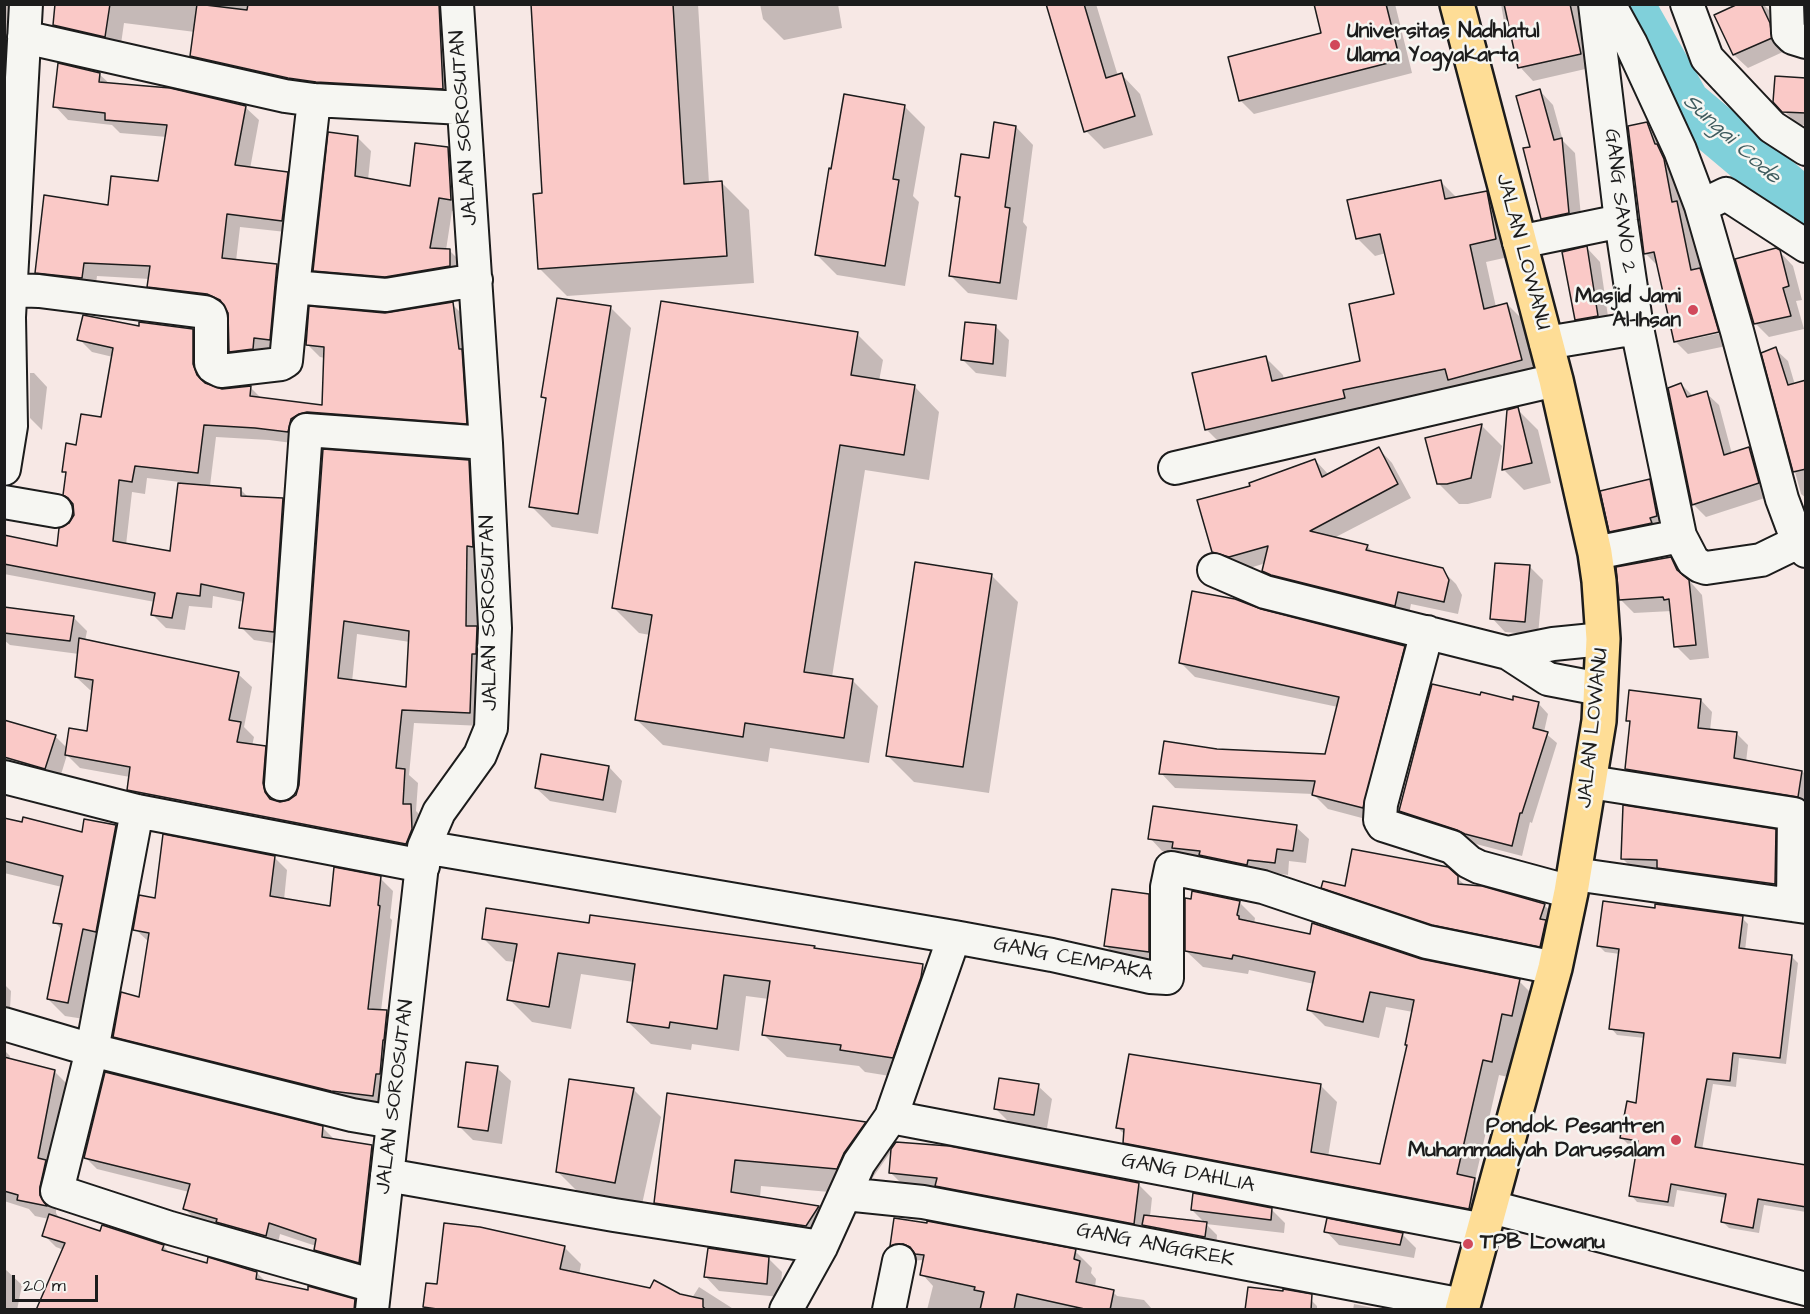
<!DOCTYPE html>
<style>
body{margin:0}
#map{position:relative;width:1810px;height:1314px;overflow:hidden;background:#f7e8e5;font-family:"Architects Daughter",sans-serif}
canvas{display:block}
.frame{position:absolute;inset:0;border:6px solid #1c1c1c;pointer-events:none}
.scale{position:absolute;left:12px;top:1275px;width:86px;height:27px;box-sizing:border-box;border:3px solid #1c1c1c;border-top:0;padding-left:8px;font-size:18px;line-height:21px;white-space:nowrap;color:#1c1c1c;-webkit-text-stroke:4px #f6f6f2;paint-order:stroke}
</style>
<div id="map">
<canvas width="1810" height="1314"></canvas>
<div class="frame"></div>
<div class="scale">20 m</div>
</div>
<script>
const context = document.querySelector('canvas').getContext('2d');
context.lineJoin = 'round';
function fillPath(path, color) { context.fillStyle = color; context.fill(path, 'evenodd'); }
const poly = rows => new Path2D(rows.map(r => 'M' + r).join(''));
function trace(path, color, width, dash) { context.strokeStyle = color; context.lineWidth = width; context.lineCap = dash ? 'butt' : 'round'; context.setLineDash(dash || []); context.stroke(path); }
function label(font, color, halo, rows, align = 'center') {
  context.font = font + ' "Architects Daughter",sans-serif'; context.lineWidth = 5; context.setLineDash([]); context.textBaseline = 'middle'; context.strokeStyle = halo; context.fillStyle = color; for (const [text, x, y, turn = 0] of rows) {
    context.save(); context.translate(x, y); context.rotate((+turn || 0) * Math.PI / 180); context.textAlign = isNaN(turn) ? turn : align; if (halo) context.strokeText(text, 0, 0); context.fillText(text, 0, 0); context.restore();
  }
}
fillPath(poly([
 [4,4,9,4,24,19,15,63,4,61],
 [57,4,463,4,458,103,207,71,192,56,195,32,124,23,120,51,70,40,54,24],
 [532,4,698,4,709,183,722,183,749,210,754,283,567,296,540,269,544,195],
 [760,4,838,4,842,28,784,40,763,19],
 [1048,4,1096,4,1118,76,1122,75,1140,94,1153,135,1104,149,1086,131],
 [1315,4,1395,4,1412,73,1254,114,1240,100,1323,34],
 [1501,4,1581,4,1594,67,1533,81,1520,67,1511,28,1504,22],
 [1742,4,1763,4,1770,11,1783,38,1785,51,1748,68,1734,55],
 [99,74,110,84,245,107,259,120,250,169,287,173,301,187,295,233,240,227,236,261,277,265,290,279,283,353,244,365,230,351,228,310,222,307,162,299,149,286,150,279,97,276,95,291,50,286,37,272,109,206,159,182,167,137,120,133,112,125,68,120,55,106],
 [1806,90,1806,125,1798,125,1775,102],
 [1540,91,1553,105,1563,141,1575,153,1582,227,1556,232,1543,218,1531,148],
 [904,106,925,127,913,196,919,202,905,286,837,275,816,254,832,170],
 [1647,124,1660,137,1676,171,1683,208,1690,215,1701,271,1713,283,1731,345,1688,354,1675,341,1659,267,1646,254],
 [1726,329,1726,332,1683,341,1683,338],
 [1016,127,1033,145,1023,222,1027,227,1017,300,968,293,950,275,961,200,957,196,990,159],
 [357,137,371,151,368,180,412,188,448,148,461,162,464,212,452,211,446,250,450,251,463,264,463,279,328,284,315,270],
 [1440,181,1457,198,1486,193,1503,210,1513,256,1486,262,1496,307,1507,304,1524,321,1539,377,1457,387,1359,407,1361,415,1224,447,1207,430,1194,375,1266,358,1283,375,1284,380,1362,362,1396,295,1386,253,1375,256,1358,239],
 [1587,248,1600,262,1610,330,1590,333,1576,319],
 [1779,251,1793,266,1802,300,1796,301,1804,329,1769,337,1755,323],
 [452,304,465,317,479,436,300,444,269,440,216,437,210,486,203,485,208,490,241,490,249,498,282,500,295,513,286,645,254,640,241,627,244,602,213,596,212,608,189,606,185,630,166,628,153,615,155,602,4,574,4,537,58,547,75,515,74,505,64,494,67,474,64,471,78,447,102,419,113,357,92,352,79,339,140,328,192,330,205,343,205,378,208,386,222,390,250,387,262,399,324,407,325,358,320,357,307,344,385,314],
 [147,478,180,482,171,552,126,545,132,492,145,494],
 [610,307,631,328,598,534,552,527,531,506,547,401,543,397],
 [996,327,1009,340,1006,377,976,373,963,360],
 [857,334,883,360,879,381,914,386,939,412,929,480,865,470,832,677,852,680,878,706,869,763,770,748,768,762,663,745,637,720,650,635,639,633,614,608],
 [1775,349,1788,361,1795,385,1806,392,1806,498,1801,494,1763,354],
 [30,373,34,373,47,387,42,430,30,418],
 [1681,384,1693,396,1706,393,1719,405,1732,454,1749,449,1762,461,1771,496,1706,517,1693,504],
 [1517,409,1538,430,1551,483,1524,490,1504,470,1508,411],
 [1482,426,1502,446,1491,498,1468,504,1459,504,1438,483,1427,439],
 [1379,449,1392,463,1411,498,1334,538,1367,546,1374,553,1442,570,1456,584,1462,595,1458,614,1411,604,1408,619,1278,585,1264,571,1266,563,1243,570,1228,565,1214,551,1252,487,1315,460,1328,474],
 [324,451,468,461,482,475,483,726,414,723,409,775,418,783,416,811,424,819,420,857,142,803,129,789,130,777,80,768,67,755,59,781,4,764,4,721,55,736,67,748,88,733,93,691,90,690,76,677,79,654,10,645,4,640,4,609,73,617,87,631,85,641,238,674,252,687,244,727,254,737,252,746,265,747,278,761,277,803,289,802,297,795,300,786],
 [357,634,410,642,408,688,352,682],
 [1649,481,1663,494,1670,529,1624,545,1611,531],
 [1670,559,1702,595,1709,658,1690,660,1676,646,1672,611,1634,613,1621,600],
 [1529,566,1543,580,1538,635,1505,632,1492,618],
 [991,575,1018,602,989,793,914,782,887,755],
 [1260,611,1404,647,1418,661,1377,822,1328,809,1313,794,1175,788,1161,773,1217,751,1327,756,1338,707,1195,677,1181,663],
 [1701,700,1712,712,1710,731,1736,733,1748,745,1746,762,1806,773,1806,807,1638,781,1626,769,1631,723,1628,720],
 [1538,703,1548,714,1544,732,1557,743,1532,823,1530,822,1522,856,1476,844,1469,840,1411,821,1400,811],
 [609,767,622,781,616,813,550,801,536,788],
 [4,819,83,833,115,826,132,843,84,1019,65,1016,48,999,62,930,55,922,62,887,4,873],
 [1296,827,1309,839,1306,863,1289,861,1288,875,1186,860,1180,854,1162,851,1150,838],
 [1775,831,1787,843,1786,895,1634,870,1623,859],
 [274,857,287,870,284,900,331,908,380,878,393,891,390,918,392,920,381,1011,387,1012,400,1025,385,1108,127,1049,114,1036,140,999,149,942,135,929,157,900],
 [1457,878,1466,886,1544,905,1557,917,1552,958,1445,936,1335,900,1323,887,1346,888],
 [1148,895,1162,909,1162,965,1119,959,1106,946],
 [1239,902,1255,918,1254,924,1519,981,1535,997,1528,1032,1518,1030,1508,1077,1499,1075,1475,1180,1490,1196,1485,1224,1141,1159,1124,1142,1125,1135,1117,1127,1321,1086,1337,1102,1328,1157,1381,1166,1409,1046,1413,1012,1386,1007,1379,1038,1325,1026,1309,1010,1314,984,1249,970,1248,974,1203,967,1186,951],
 [1742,918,1748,924,1745,951,1792,957,1798,963,1786,1064,1739,1058,1736,1087,1713,1084,1702,1150,1806,1167,1806,1212,1764,1205,1759,1233,1729,1228,1723,1222,1727,1198,1677,1190,1674,1207,1637,1202,1631,1195,1638,1146,1628,1144,1622,1138,1637,1104,1645,1038,1617,1035,1611,1028,1620,954,1605,952,1599,946],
 [590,924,814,947,817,950,922,965,945,988,915,1080,865,1072,859,1066,787,1057,764,1035,769,999,746,996,739,1051,692,1044,691,1050,651,1044,628,1022,634,982,581,974,571,1029,532,1022,509,999,515,962,506,961,484,939],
 [4,984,11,991,9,1027,4,1034],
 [4,1050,10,1056,9,1059,54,1071,71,1088,56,1204,56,1213,60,1219,101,1233,163,1246,171,1254,208,1265,257,1273,267,1283,354,1301,363,1310,42,1310,64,1250,56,1247,44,1235,49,1219,35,1216,29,1209,4,1201],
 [497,1068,511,1081,502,1144,473,1140,459,1126],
 [571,1081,634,1090,661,1117,641,1209,584,1198,557,1171],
 [1038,1086,1052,1099,1047,1128,1009,1122,995,1108],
 [668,1095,865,1123,892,1150,871,1180,864,1195,761,1186,760,1198,819,1207,845,1234,833,1253,682,1229,655,1202],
 [323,1128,335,1140,372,1146,384,1158,371,1274,328,1262,316,1250,316,1246,280,1234,277,1247,196,1220,185,1209,189,1192,97,1169,85,1157],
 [891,1173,1138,1184,1152,1198,1150,1217,1206,1224,1217,1235,1216,1248,904,1186],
 [1271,1209,1285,1223,1284,1233,1206,1224,1192,1210],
 [895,1220,1075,1251,1092,1268,1091,1273,1096,1279,1095,1287,1113,1292,1117,1296,1144,1300,1152,1309,1157,1310,927,1310,933,1286,922,1274,924,1261,921,1260,908,1262,892,1245],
 [1326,1231,1402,1234,1416,1248,1414,1258,1339,1245],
 [564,1247,581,1264,579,1275,690,1301,699,1287,735,1310,428,1310,424,1306,438,1286],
 [769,1259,782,1272,780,1297,719,1291,706,1277],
 [4,1268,22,1285,17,1310,4,1310],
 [1306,1295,1317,1306,1317,1310,1247,1310],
 [1354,1304,1383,1310,1353,1310]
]), '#0003');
trace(poly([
 [1630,4,1631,9,1685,104,1806,206]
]), '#80d0da', 51);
const building = poly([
 [55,4,110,4,105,37,53,25,55,4],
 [197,4,247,10,248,4,439,4,443,89,316,82,288,78,190,56,197,4],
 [531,4,673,4,684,184,722,181,727,256,538,269,533,194,542,193,531,4],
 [1046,4,1084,4,1106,78,1122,73,1135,116,1084,132,1046,4],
 [1314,4,1386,4,1400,60,1239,101,1228,57,1321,33,1314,4],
 [1504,4,1570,4,1581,54,1518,68,1504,4],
 [1738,4,1761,4,1770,23,1772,38,1733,55,1714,15,1738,4],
 [58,63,100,73,99,82,170,88,246,106,235,165,288,172,282,221,227,214,222,258,277,264,270,340,254,338,253,349,229,352,228,313,220,300,207,294,147,287,150,266,84,263,82,278,35,273,44,195,108,205,111,176,158,181,167,125,105,120,105,113,53,107,58,63],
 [1775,76,1806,78,1806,113,1782,112,1773,102,1775,76],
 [1540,89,1554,140,1562,138,1569,213,1541,219,1523,148,1530,147,1516,96,1540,89],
 [844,94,905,105,893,179,899,180,885,266,815,255,829,168,831,169,844,94],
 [994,122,1016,126,1005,207,1010,208,1000,283,949,276,960,197,955,196,961,154,989,158,994,122],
 [1647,122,1655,144,1657,144,1664,159,1672,202,1677,201,1691,270,1700,268,1719,332,1674,342,1654,252,1644,254,1628,126,1647,122],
 [328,132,358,136,355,176,410,186,415,143,448,147,451,200,439,198,430,248,450,249,450,266,385,277,313,271,328,132],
 [1441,180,1445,199,1487,191,1496,239,1470,245,1484,309,1507,303,1522,360,1448,380,1445,369,1343,390,1345,398,1205,430,1192,373,1266,356,1272,381,1360,361,1349,304,1394,294,1380,234,1356,239,1347,200,1441,180],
 [1587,246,1598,316,1575,320,1562,252,1587,246],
 [1776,248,1780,250,1789,286,1783,288,1791,316,1754,324,1735,259,1776,248],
 [557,298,611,306,578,514,529,507,546,398,541,397,557,298],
 [661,301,858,332,851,375,915,385,904,455,840,445,804,672,853,679,844,738,745,723,743,737,635,720,652,615,612,608,661,301],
 [453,302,459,349,462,349,467,424,307,412,299,414,291,419,288,432,255,428,204,425,198,473,135,466,132,482,119,480,113,541,170,551,178,483,241,488,241,496,283,498,274,632,239,628,244,593,201,584,200,596,177,593,172,618,151,615,155,593,4,564,4,535,57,546,59,528,69,523,74,515,73,504,68,498,63,495,66,472,62,472,66,443,76,445,81,414,101,417,113,348,77,340,83,315,139,326,139,322,193,329,193,364,197,375,205,383,222,389,251,386,250,396,322,405,324,347,306,345,309,306,385,313,453,302],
 [965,322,996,325,993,364,961,360,965,322],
 [1776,347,1788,385,1806,380,1806,469,1793,472,1761,353,1776,347],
 [1681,383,1687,397,1707,391,1724,455,1749,447,1759,483,1692,505,1668,388,1681,383],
 [1518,407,1532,463,1502,470,1507,410,1518,407],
 [1482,424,1471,478,1447,484,1437,484,1425,438,1482,424],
 [1379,447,1398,484,1310,531,1368,545,1366,550,1443,568,1449,580,1444,602,1398,592,1395,606,1271,575,1262,571,1268,546,1229,557,1212,552,1197,500,1250,486,1249,483,1315,459,1322,477,1379,447],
 [323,449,469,460,473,547,467,546,466,626,477,626,477,628,476,654,472,654,470,713,402,710,396,768,405,769,403,804,411,804,412,829,406,844,127,790,130,767,65,755,69,728,87,731,93,680,75,677,79,638,239,672,229,720,241,722,237,742,266,746,263,783,265,792,270,799,280,802,289,800,296,795,299,785,323,449],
 [344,621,409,631,406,687,338,678,344,621],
 [1650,479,1657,516,1650,518,1652,523,1609,532,1600,491,1650,479],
 [1671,557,1677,570,1689,580,1696,645,1674,647,1669,599,1664,600,1663,597,1619,600,1616,567,1671,557],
 [915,562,992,574,963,767,886,756,915,562],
 [1495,563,1530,565,1525,622,1490,619,1495,563],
 [1192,591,1235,599,1261,609,1405,646,1363,808,1312,795,1315,781,1159,774,1164,741,1217,749,1325,754,1339,697,1179,663,1192,591],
 [4,607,74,616,70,641,4,633,4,607],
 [1432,684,1480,695,1481,692,1513,700,1513,696,1539,702,1533,728,1548,732,1522,813,1520,813,1512,846,1465,834,1457,830,1399,811,1432,684],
 [1629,690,1701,699,1698,728,1737,732,1734,758,1802,771,1798,797,1625,769,1630,721,1626,721,1629,690],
 [4,720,56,735,45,769,4,757,4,720],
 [541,754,609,766,603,800,535,788,541,754],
 [1623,805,1776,829,1775,884,1657,868,1657,860,1621,859,1623,805],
 [1153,806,1297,825,1293,851,1277,849,1275,863,1248,860,1247,865,1199,855,1200,851,1172,848,1173,842,1148,839,1153,806],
 [23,817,82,832,84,819,116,825,96,932,83,929,68,1003,47,999,62,924,53,923,63,876,4,861,4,818,22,822,23,817],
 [163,834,275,856,270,896,330,906,334,867,381,876,378,905,380,906,368,1009,387,1010,384,1040,383,1040,380,1074,376,1074,373,1096,331,1091,113,1037,121,992,139,997,149,933,133,930,139,895,155,898,163,834],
 [1352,849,1448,867,1458,876,1458,884,1482,886,1545,904,1540,919,1546,920,1540,947,1432,925,1321,888,1323,881,1345,886,1352,849],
 [1112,889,1149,894,1149,952,1104,946,1112,889],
 [1192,891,1240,901,1237,915,1239,916,1239,919,1310,934,1312,923,1421,959,1520,979,1512,1016,1502,1014,1492,1062,1483,1060,1457,1174,1475,1178,1469,1209,1123,1143,1124,1129,1116,1128,1129,1054,1321,1084,1311,1152,1380,1164,1407,1045,1405,1045,1414,1000,1370,992,1363,1022,1307,1010,1315,972,1233,955,1232,959,1185,951,1185,898,1191,899,1192,891],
 [1603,901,1655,908,1655,904,1743,916,1739,948,1792,955,1780,1058,1733,1053,1730,1081,1707,1079,1695,1147,1806,1165,1806,1207,1758,1199,1753,1228,1721,1222,1726,1194,1671,1184,1668,1202,1629,1196,1638,1141,1620,1138,1627,1101,1636,1103,1644,1033,1609,1029,1619,949,1597,946,1603,901],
 [486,908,589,923,590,915,815,946,814,948,923,964,921,977,893,1058,840,1050,841,1045,762,1035,770,981,724,975,717,1029,670,1022,669,1028,627,1022,635,964,558,953,549,1007,507,1000,517,944,482,939,486,908],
 [4,1057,55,1070,38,1158,46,1160,40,1187,40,1195,47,1206,17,1200,18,1195,4,1191,4,1057],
 [466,1062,498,1066,488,1131,458,1127,466,1062],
 [105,1072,323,1126,322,1137,372,1145,359,1263,314,1250,316,1239,269,1223,266,1236,216,1222,217,1219,183,1209,190,1184,84,1158,105,1072],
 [999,1078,1039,1084,1034,1115,994,1109,999,1078],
 [569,1079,634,1088,615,1183,556,1172,569,1079],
 [667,1093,866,1122,844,1153,837,1169,735,1160,731,1192,819,1206,806,1226,654,1203,667,1093],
 [896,1142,949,1146,1139,1183,1134,1224,935,1186,937,1178,889,1173,891,1149,896,1142],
 [1193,1193,1272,1208,1271,1220,1191,1210,1193,1193],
 [49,1214,100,1231,102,1225,164,1245,162,1250,207,1263,208,1257,257,1272,256,1279,308,1290,308,1286,355,1299,354,1310,36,1310,65,1243,42,1236,49,1214],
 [1144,1215,1207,1222,1205,1237,1142,1225,1144,1215],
 [894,1218,927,1223,927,1221,1076,1249,1074,1259,1080,1261,1076,1282,1114,1290,1110,1310,1089,1310,1017,1294,1014,1310,980,1310,984,1292,974,1290,975,1287,920,1275,924,1255,915,1254,910,1247,903,1244,890,1246,894,1218],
 [1327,1218,1403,1233,1400,1245,1324,1232,1327,1218],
 [444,1223,480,1227,565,1246,560,1269,650,1288,654,1280,680,1294,703,1299,703,1307,707,1310,444,1310,423,1307,426,1283,437,1284,444,1223],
 [708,1248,769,1257,767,1284,704,1277,708,1248],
 [1248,1287,1283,1291,1283,1289,1312,1294,1311,1310,1245,1310,1248,1287]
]);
fillPath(building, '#fac9c7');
trace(building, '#1c1c1c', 1.5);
const minor = poly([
 [1595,4,1621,221,1637,328,1680,536,1693,561,1700,566,1706,568,1761,560,1798,542],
 [1609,4,1631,44,1680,150,1701,206,1737,331,1782,499,1798,542,1806,551],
 [1687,4,1707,58,1772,127,1806,149],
 [1787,4,1788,33,1793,38,1806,42],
 [24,37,285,96,314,100,463,108],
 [1701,206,1726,194,1806,246],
 [1519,242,1621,221],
 [293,287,314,100],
 [11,290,39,291,205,312,210,315,211,318,211,363,213,367,221,371,281,364,286,361,293,287,386,295,476,280],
 [1546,343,1637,328],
 [1175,468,1556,380],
 [4,469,11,426,9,317,26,4],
 [4,502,56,511],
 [1595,553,1680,536],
 [1214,570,1265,592,1508,653,1548,679,1600,689],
 [1427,632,1381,804,1380,820,1383,825,1452,847,1469,862,1479,867,1571,892],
 [1508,653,1553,644,1603,639],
 [4,777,137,811,423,866],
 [1590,782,1794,814,1793,905],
 [281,784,306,430,486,443],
 [137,811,92,1050,57,1191,170,1228,374,1286],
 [424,847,954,937],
 [1574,874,1806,907],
 [4,1024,92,1050,352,1115,393,1122],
 [891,1117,1484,1230],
 [387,1175,614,1215,821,1247],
 [845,1194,923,1202,1463,1305],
 [1491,1207,1806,1289],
 [372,1310,424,847,439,812,480,755,491,728,495,628,486,443,457,4],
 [786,1310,821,1247,859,1163,891,1117,954,937,1052,955,1150,977,1167,978,1167,887,1171,868,1263,887,1427,942,1555,968],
 [889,1310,899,1261]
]);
const major = poly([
 [1457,4,1556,380,1595,553,1599,581,1603,639,1599,721,1571,892,1555,968,1462,1310]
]);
trace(minor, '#1c1c1c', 36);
trace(major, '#1c1c1c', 38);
trace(minor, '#f6f6f2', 32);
trace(major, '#fedd96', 33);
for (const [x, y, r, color] of [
 [1335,45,6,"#d1495b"],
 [1693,310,6,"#d1495b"],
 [1676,1140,6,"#d1495b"],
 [1468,1244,6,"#d1495b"]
]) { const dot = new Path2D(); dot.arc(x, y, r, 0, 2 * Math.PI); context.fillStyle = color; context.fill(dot); trace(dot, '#f6f6f2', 2); }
label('bold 21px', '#1c1c1c', '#f6f6f2', [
 ["Universitas Nadhlatul",1347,33],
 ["Ulama Yogyakarta",1347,57],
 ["Masjid Jami",1681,298,"right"],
 ["Al-Ihsan",1681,322,"right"],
 ["Pondok Pesantren",1664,1128,"right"],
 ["Muhammadiyah Darussalam",1664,1152,"right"],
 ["TPB Lowanu",1480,1244]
], 'left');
label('21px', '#1c1c1c', '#f6f6f2', [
 ["JALAN SOROSUTAN",465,128,-94],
 ["GANG SAWO 2",1619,201,83],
 ["JALAN LOWANU",1522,252,75],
 ["JALAN SOROSUTAN",490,613,-91],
 ["JALAN LOWANU",1594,728,-84],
 ["GANG CEMPAKA",1073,960,11],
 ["JALAN SOROSUTAN",396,1097,-83],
 ["GANG DAHLIA",1188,1174,11],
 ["GANG ANGGREK",1155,1246,11]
]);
label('italic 22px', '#3f5b5e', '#f6f6f2', [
 ["Sungai Code",1731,140,42]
]);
</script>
